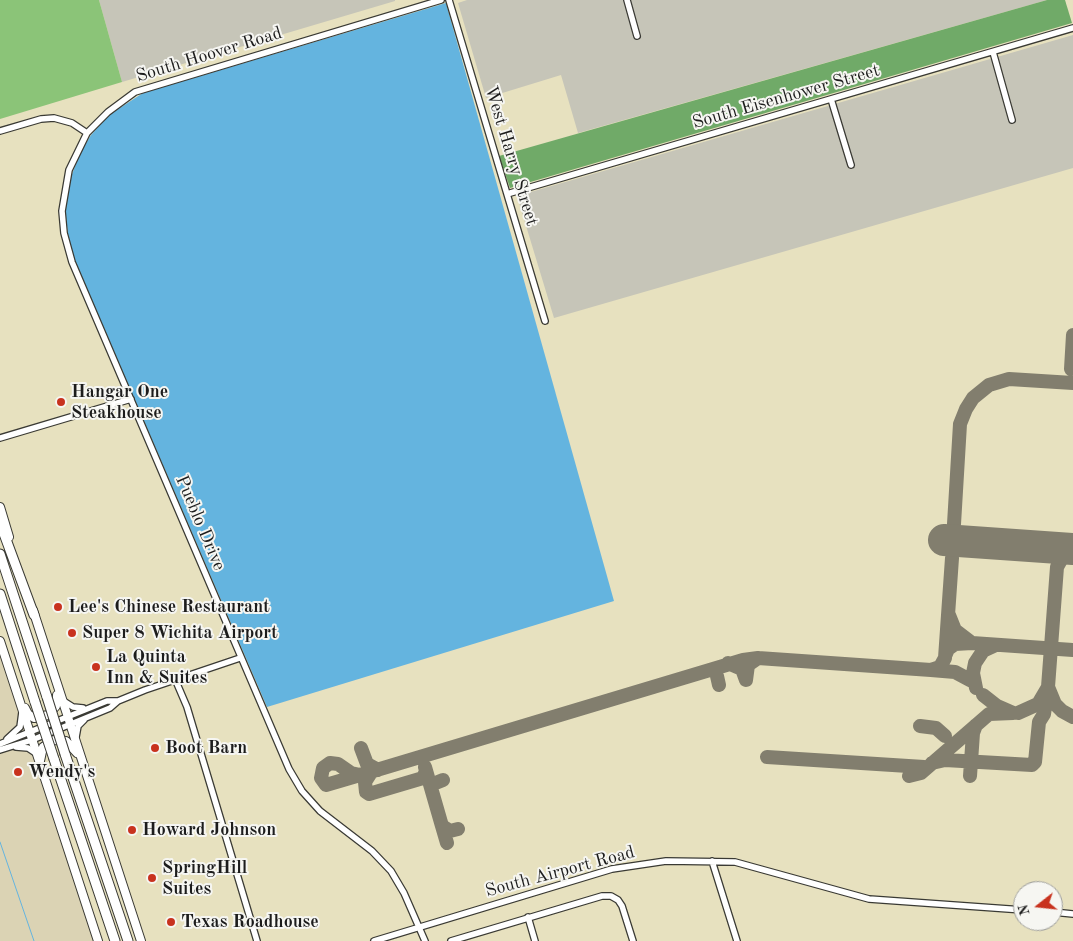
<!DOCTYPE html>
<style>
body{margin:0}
#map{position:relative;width:1073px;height:941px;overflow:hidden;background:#e7e1bf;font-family:"Old Standard TT",serif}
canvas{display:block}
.north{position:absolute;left:1013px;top:881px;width:50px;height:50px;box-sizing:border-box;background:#f6f6f2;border:1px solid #9f9f9c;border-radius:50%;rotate:254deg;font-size:14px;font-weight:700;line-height:20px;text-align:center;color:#1c1c1c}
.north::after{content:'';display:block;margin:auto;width:18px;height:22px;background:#c8321e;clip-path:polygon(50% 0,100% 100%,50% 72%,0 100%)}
</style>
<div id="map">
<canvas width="1073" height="941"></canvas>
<div class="north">N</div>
</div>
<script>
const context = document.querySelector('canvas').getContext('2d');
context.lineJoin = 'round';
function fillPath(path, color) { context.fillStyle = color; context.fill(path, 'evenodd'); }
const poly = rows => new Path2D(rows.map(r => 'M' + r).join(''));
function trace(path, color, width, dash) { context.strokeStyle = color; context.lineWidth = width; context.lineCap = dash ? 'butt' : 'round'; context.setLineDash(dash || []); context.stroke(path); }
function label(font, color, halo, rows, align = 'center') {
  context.font = font + ' "Old Standard TT",serif'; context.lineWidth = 4; context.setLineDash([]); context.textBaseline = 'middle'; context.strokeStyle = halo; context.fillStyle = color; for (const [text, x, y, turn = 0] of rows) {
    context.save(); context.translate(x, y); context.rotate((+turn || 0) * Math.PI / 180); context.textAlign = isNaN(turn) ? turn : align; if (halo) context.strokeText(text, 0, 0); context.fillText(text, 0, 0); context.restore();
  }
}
fillPath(poly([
 [0,641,98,941,0,941]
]), '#dbd3b4');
fillPath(poly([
 [99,0,395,0,395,1,122,82],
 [467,0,1047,0,578,133,561,75,486,98,458,3],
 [1073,35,1073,168,554,318,517,196]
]), '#c6c5b8');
fillPath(poly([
 [0,0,99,0,122,82,0,119]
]), '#8bc478');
fillPath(poly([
 [1047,0,1065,0,1072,23,510,188,499,156]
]), '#70aa68');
fillPath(poly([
 [446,3,614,601,267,707,70,249,65,211,68,185,80,153,91,135,109,115,143,93]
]), '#64b4df');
trace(poly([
 [0,842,34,941]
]), '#64b4df', 1);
trace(poly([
 [1071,369,1073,335],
 [954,524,960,424,966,409,973,398,989,385,1009,379,1073,383],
 [952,558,945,658,940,667,931,670,955,672,970,680],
 [972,643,1073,650],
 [946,654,948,649,955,644,972,643,955,630,949,615],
 [728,663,742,669,746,680,748,665,758,658],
 [717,676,719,685],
 [976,688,973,673,975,663,983,651,996,645],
 [1018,713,1038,704,1048,687,1055,704,1062,711,1073,717],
 [920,726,936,728,945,736],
 [361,748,367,764,378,770],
 [767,757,924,767],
 [932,763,945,760,1032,765,1035,762,1039,722,1044,714,1048,687,1057,567,1062,558,1073,552],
 [425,767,442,826],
 [372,771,365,782,366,792,369,794,423,778,426,771],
 [360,775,326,785,321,778,323,768,330,763,338,764,351,773,360,775,743,660,758,658,931,670],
 [909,776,921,773,989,714,1013,713,997,706,983,695],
 [970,776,973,733,976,725],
 [438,782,443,780],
 [447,843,442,826,450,831,458,829]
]), '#827e6e', 14);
trace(poly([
 [944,540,1073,549]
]), '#827e6e', 32);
const minor = poly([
 [449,0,545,321],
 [627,0,637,36],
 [993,52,1012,120],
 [831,99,851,165],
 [0,131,41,119,54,118,72,123,87,133],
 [507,194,1073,28],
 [0,438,131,399],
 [175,679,187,707,257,941],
 [62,700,73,707,83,708],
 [76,737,78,726,84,720],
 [7,739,20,727,22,712],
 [0,744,107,701,118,701],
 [16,747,28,748,37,754],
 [0,750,32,740,110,708,118,701,145,690,240,658],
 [712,861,737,941],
 [1053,912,1073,914],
 [528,917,535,941],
 [374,941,612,869,666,861,735,862,869,899,1023,910],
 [425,941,404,893,391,871,372,851,320,811,302,791,289,769,72,262,64,233,62,211,69,170,87,133,108,112,135,92,441,0],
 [451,941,602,896,611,896,618,900,622,906,633,941]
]);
const major = poly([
 [0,507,9,537],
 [33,610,141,941],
 [0,641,98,941],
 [25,708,28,714,34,718,48,715,56,706,57,695],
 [40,761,43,747,54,740,66,741,77,753]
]);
const highway = poly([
 [0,523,34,615],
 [0,554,47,697],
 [0,594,35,702],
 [65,754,128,941],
 [54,759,115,941]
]);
trace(minor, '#3a3a34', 8);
trace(major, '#3a3a34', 10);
trace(highway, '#3a3a34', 11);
trace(minor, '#fff', 5.5);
trace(major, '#fff', 8);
trace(highway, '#fff', 9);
const highwayBridge = poly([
 [47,697,65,754],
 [35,702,54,759]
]);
trace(highwayBridge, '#3a3a34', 11, []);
trace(highwayBridge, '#fff', 9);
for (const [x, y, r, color] of [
 [61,402,5,"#c8321e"],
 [58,607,5,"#c8321e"],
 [72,633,5,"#c8321e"],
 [96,667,5,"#c8321e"],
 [155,748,5,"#c8321e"],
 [18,772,5,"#c8321e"],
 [132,830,5,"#c8321e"],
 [152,878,5,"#c8321e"],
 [171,922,5,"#c8321e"]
]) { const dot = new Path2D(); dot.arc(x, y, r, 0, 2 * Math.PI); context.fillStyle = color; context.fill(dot); trace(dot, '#f6f6f2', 2); }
label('18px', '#1c1c1c', '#f6f6f2', [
 ["South Hoover Road",209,55,-17],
 ["South Eisenhower Street",786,97,-16],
 ["West Harry Street",511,156,73],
 ["Pueblo Drive",200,523,67],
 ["South Airport Road",560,872,-15]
]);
label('bold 18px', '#1c1c1c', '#f6f6f2', [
 ["Hangar One",71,392],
 ["Steakhouse",71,413],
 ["Lee's Chinese Restaurant",68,607],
 ["Super 8 Wichita Airport",82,633],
 ["La Quinta",106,657],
 ["Inn & Suites",106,678],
 ["Boot Barn",165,748],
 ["Wendy's",28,772],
 ["Howard Johnson",142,830],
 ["SpringHill",162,868],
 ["Suites",162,889],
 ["Texas Roadhouse",181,922]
], 'left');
</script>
